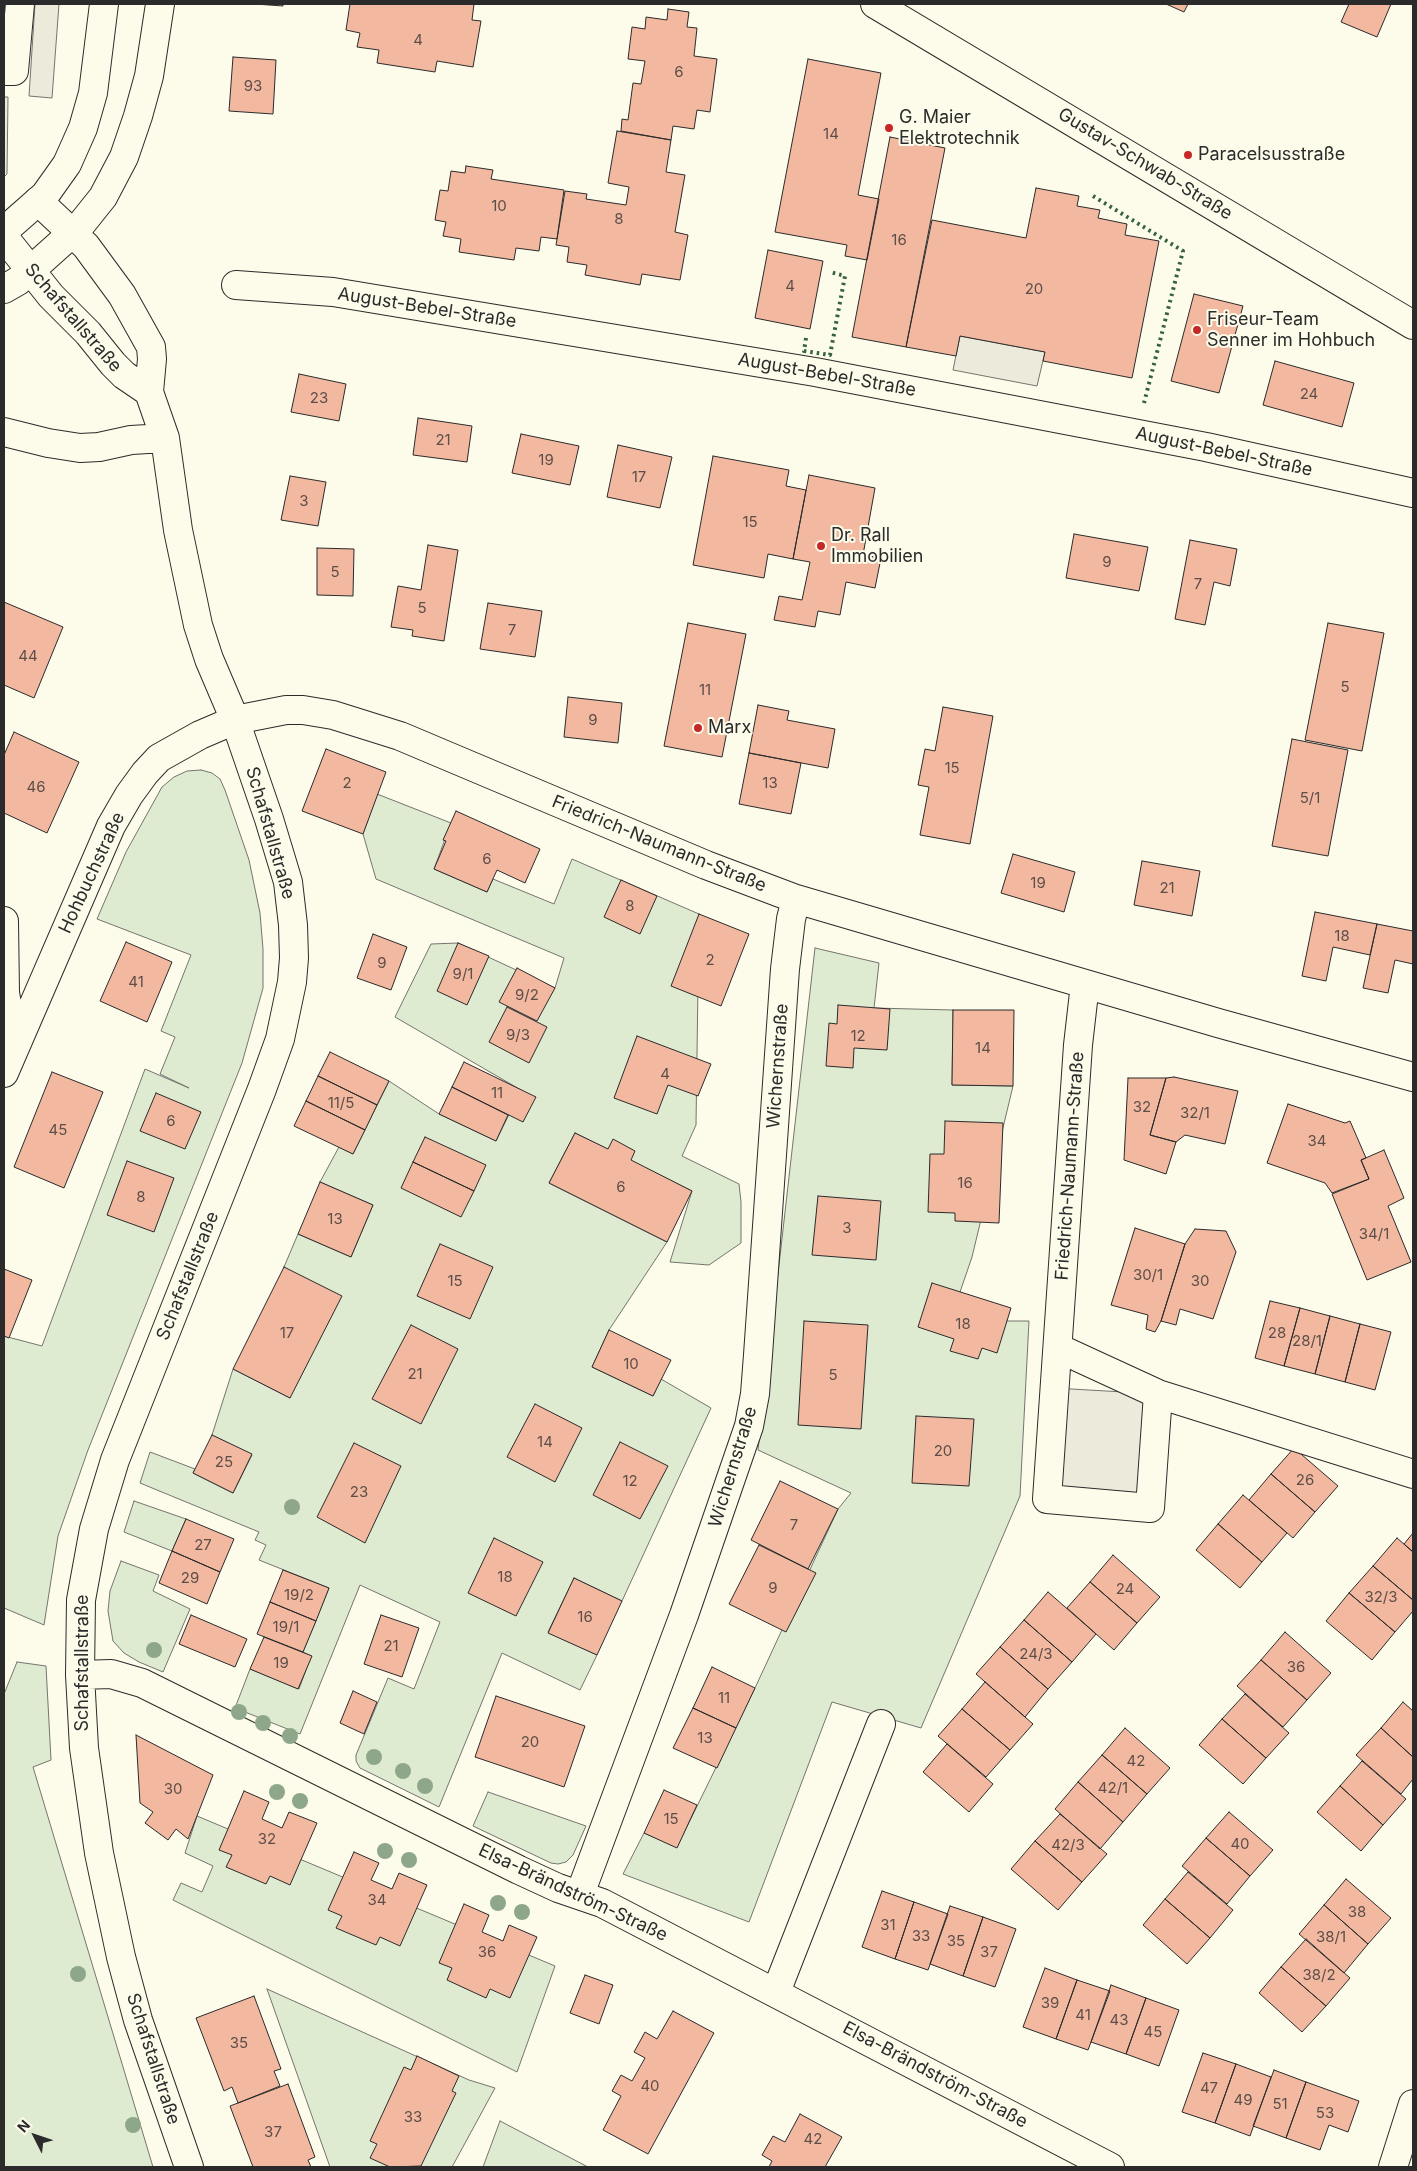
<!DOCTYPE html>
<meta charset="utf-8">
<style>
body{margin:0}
#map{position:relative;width:1417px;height:2171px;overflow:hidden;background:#fdfbea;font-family:Inter,sans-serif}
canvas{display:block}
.frame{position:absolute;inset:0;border:5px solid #2b2b2b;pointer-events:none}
.north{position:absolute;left:10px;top:2111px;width:50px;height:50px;-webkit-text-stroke:4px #fdfbea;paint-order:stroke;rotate:311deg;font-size:14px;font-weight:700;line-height:20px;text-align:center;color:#2b2b2b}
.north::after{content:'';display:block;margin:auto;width:18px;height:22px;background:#2b2b2b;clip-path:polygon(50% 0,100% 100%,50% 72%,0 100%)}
</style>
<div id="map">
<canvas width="1417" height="2171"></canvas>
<div class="frame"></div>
<div class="north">N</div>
</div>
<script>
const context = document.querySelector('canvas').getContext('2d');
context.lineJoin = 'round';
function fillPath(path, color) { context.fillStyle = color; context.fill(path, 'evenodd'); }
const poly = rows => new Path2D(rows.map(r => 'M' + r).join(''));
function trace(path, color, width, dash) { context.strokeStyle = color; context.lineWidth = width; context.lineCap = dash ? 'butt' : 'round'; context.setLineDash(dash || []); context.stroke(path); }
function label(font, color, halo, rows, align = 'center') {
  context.font = font + ' Inter,sans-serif'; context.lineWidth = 4; context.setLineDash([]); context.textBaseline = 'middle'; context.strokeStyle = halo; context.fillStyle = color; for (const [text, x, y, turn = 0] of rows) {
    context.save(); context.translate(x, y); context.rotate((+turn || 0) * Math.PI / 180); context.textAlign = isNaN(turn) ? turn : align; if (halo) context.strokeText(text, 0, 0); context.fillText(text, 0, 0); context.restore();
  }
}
const green = poly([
 [201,770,212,773,220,779,225,790,249,860,260,913,263,949,263,988,242,1063,88,1450,58,1536,44,1625,4,1608,4,1336,42,1346,145,1069,189,1088,160,1074,175,1037,161,1031,191,955,97,919,126,852,162,787,174,777,187,771,201,770],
 [377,794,451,823,434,869,487,892,493,879,554,904,572,859,699,914,696,1125,682,1156,739,1184,741,1202,741,1243,709,1265,670,1262,692,1191,575,1133,549,1183,667,1242,609,1330,592,1367,653,1396,661,1379,711,1408,622,1601,574,1578,548,1632,597,1655,580,1690,502,1653,439,1807,360,1768,356,1761,356,1755,388,1678,414,1689,440,1622,360,1585,300,1734,235,1708,250,1669,299,1689,311,1656,303,1652,329,1588,259,1560,266,1545,255,1540,259,1532,140,1483,150,1452,195,1469,193,1473,233,1493,252,1455,212,1435,233,1369,290,1398,284,1267,298,1234,351,1257,373,1205,320,1182,339,1147,353,1154,389,1081,439,1114,496,1141,521,1090,395,1017,431,944,458,943,555,988,564,958,376,879,363,834,377,794],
 [815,948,879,963,874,1008,953,1010,952,1085,1013,1086,972,1257,960,1292,1007,1321,1029,1321,1020,1496,921,1728,832,1702,749,1922,623,1874,644,1833,677,1847,755,1688,838,1509,851,1493,758,1450,815,948],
 [134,1501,186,1519,172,1551,124,1532,134,1501],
 [121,1561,159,1575,153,1591,190,1609,163,1672,139,1662,124,1653,113,1641,108,1611,110,1591,121,1561],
 [17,1662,46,1666,51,1760,33,1767,153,2167,4,2167,4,1694,17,1662],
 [488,1792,586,1826,573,1855,566,1862,558,1864,551,1863,473,1826,488,1792],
 [197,1816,555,1966,517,2072,173,1900,181,1883,202,1892,213,1866,185,1853,197,1816],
 [267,1989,469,2080,495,2088,452,2167,330,2167,267,1989],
 [500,2121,588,2167,483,2167,500,2121]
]);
fillPath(green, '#deebd1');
trace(green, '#74746e', 1);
const parking = poly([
 [35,4,59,4,52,98,29,96,35,4],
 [4,97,8,97,7,174,4,177,4,97],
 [960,336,1045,352,1037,386,953,370,960,336],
 [1054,1388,1158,1394,1150,1508,1047,1499,1054,1388]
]);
fillPath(parking, '#eceadb');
trace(parking, '#74746e', 1);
const building = poly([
 [255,4,283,4,283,6,255,4],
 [350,4,474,4,472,20,481,21,473,67,437,61,435,72,377,63,379,50,357,47,360,33,346,30,350,4],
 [1166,4,1188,4,1184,12,1166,4],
 [1349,4,1391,4,1377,37,1341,22,1349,4],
 [668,9,689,12,687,27,697,28,694,56,717,59,710,112,697,110,694,129,673,126,671,140,621,131,622,119,628,120,633,83,641,84,645,61,628,59,632,27,645,29,646,17,667,20,668,9],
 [233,57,276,60,273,114,229,111,233,57],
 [808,59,881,73,858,195,879,199,867,260,845,256,847,245,775,232,808,59],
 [617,131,671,140,666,172,685,175,675,232,688,235,680,280,642,274,640,285,585,275,587,265,567,262,569,247,556,245,565,191,587,194,586,199,626,205,629,187,608,183,617,131],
 [890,137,945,148,906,347,852,337,890,137],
 [466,166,493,170,491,179,564,190,557,239,541,237,539,251,516,248,514,260,459,252,461,239,443,236,446,222,435,220,440,190,448,191,451,171,465,173,466,166],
 [1036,188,1079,196,1077,206,1100,210,1098,218,1127,224,1125,235,1159,241,1132,378,1043,361,1045,352,960,336,956,356,906,347,932,220,1026,238,1036,188],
 [768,250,823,261,810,329,755,318,768,250],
 [1194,294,1243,306,1219,393,1171,381,1194,294],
 [1275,361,1354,383,1342,427,1263,405,1275,361],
 [299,374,346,384,339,421,291,412,299,374],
 [418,418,472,426,467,462,413,455,418,418],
 [521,434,579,446,570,485,512,473,521,434],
 [618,445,672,457,660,508,607,497,618,445],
 [713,456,789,470,786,486,806,490,793,559,768,554,764,578,693,565,713,456],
 [809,475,875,488,863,555,881,558,875,588,846,582,840,615,818,611,815,627,774,620,779,596,802,600,810,562,793,559,809,475],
 [290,476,326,482,318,526,281,520,290,476],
 [1074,534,1148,547,1139,591,1066,578,1074,534],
 [1190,540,1237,549,1230,586,1214,582,1205,625,1175,619,1190,540],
 [428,545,458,550,444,641,412,636,413,630,391,627,398,586,421,590,428,545],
 [317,548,354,549,353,596,317,595,317,548],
 [4,602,63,627,34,698,4,685,4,602],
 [488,603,542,611,535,657,480,649,488,603],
 [688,623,746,634,722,757,664,746,688,623],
 [1328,623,1384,633,1362,751,1305,740,1328,623],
 [568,697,622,703,618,743,564,737,568,697],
 [758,705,789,711,787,720,835,729,828,768,749,753,758,705],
 [943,707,993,716,970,844,920,835,929,787,918,785,925,749,935,751,943,707],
 [14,732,79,762,47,833,4,813,4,755,14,732],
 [1292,739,1348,750,1328,856,1272,846,1292,739],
 [326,749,386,772,363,834,302,811,326,749],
 [749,753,801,763,791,814,739,804,749,753],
 [456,811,540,849,525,883,497,870,487,892,434,869,446,841,443,840,456,811],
 [1013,854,1075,872,1064,912,1001,893,1013,854],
 [1142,861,1200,871,1192,916,1134,905,1142,861],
 [621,880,657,896,640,934,604,917,621,880],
 [1315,912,1377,924,1370,955,1333,947,1326,981,1302,976,1315,912],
 [699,914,749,934,721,1006,671,986,699,914],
 [1377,924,1413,931,1413,964,1395,960,1388,993,1363,988,1377,924],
 [373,934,407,947,391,990,357,978,373,934],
 [126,942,172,962,147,1022,100,1001,126,942],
 [458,943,489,956,467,1005,437,991,458,943],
 [517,968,555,988,537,1021,499,1002,517,968],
 [838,1005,890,1009,887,1050,854,1048,853,1068,826,1066,829,1023,837,1024,838,1005],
 [507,1007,547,1027,529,1063,489,1042,507,1007],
 [953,1010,1014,1010,1013,1086,952,1085,953,1010],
 [637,1036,711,1064,698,1096,668,1085,657,1114,614,1098,637,1036],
 [330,1052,389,1081,377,1105,318,1076,330,1052],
 [464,1062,536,1097,523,1122,452,1087,464,1062],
 [52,1072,103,1092,64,1188,14,1167,52,1072],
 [318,1076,377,1105,365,1130,306,1101,318,1076],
 [1174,1077,1238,1091,1225,1144,1185,1135,1176,1142,1150,1135,1166,1078,1174,1077],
 [1128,1078,1166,1078,1150,1135,1176,1142,1166,1174,1124,1160,1128,1078],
 [452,1087,508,1115,496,1141,439,1114,452,1087],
 [156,1093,201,1112,185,1149,140,1131,156,1093],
 [306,1101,365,1130,353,1154,294,1126,306,1101],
 [1288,1104,1345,1123,1350,1121,1366,1158,1361,1160,1369,1179,1332,1193,1325,1183,1267,1163,1288,1104],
 [945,1121,1003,1123,999,1223,955,1221,955,1213,928,1212,930,1154,944,1154,945,1121],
 [575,1133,608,1149,613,1139,635,1151,631,1160,692,1191,667,1242,549,1183,575,1133],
 [425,1137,486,1165,474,1191,413,1162,425,1137],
 [1384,1150,1404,1198,1388,1206,1411,1262,1367,1280,1332,1194,1369,1179,1361,1160,1384,1150],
 [127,1161,174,1178,154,1232,107,1215,127,1161],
 [413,1162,474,1191,461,1217,401,1188,413,1162],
 [320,1182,373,1205,351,1257,298,1234,320,1182],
 [818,1196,881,1201,876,1260,812,1255,818,1196],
 [1135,1228,1185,1244,1161,1321,1155,1332,1146,1329,1148,1315,1111,1305,1135,1228],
 [1195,1229,1226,1231,1236,1252,1213,1319,1180,1309,1176,1325,1161,1321,1185,1244,1195,1229],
 [440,1244,493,1267,470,1319,417,1296,440,1244],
 [284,1267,342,1296,290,1398,233,1369,284,1267],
 [4,1269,32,1280,9,1338,4,1336,4,1269],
 [932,1283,1011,1308,997,1353,982,1348,978,1359,950,1351,954,1339,918,1327,932,1283],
 [1270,1301,1300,1308,1284,1366,1255,1358,1270,1301],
 [1300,1308,1330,1316,1315,1374,1284,1366,1300,1308],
 [1330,1316,1360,1324,1345,1382,1315,1374,1330,1316],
 [804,1321,868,1325,861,1429,798,1425,804,1321],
 [1360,1324,1391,1332,1375,1390,1345,1382,1360,1324],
 [411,1325,458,1349,421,1424,372,1399,411,1325],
 [609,1330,671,1360,653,1396,592,1367,609,1330],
 [535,1404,582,1428,555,1482,507,1457,535,1404],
 [916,1416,974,1419,969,1486,912,1483,916,1416],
 [212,1435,252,1454,233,1493,193,1473,212,1435],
 [620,1442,668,1466,640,1519,593,1495,620,1442],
 [354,1443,401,1466,365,1543,317,1517,354,1443],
 [1294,1448,1338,1486,1315,1512,1271,1474,1294,1448],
 [1271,1474,1315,1512,1293,1538,1249,1500,1271,1474],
 [780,1481,838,1509,808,1569,751,1540,780,1481],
 [1243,1495,1287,1533,1262,1562,1218,1524,1243,1495],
 [186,1519,234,1539,220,1572,172,1551,186,1519],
 [1218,1524,1262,1562,1240,1588,1196,1550,1218,1524],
 [1413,1533,1413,1552,1404,1544,1413,1533],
 [494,1538,543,1562,516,1616,468,1593,494,1538],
 [1397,1538,1413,1552,1413,1600,1373,1566,1397,1538],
 [759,1545,816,1573,786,1632,729,1604,759,1545],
 [172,1551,220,1572,207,1604,159,1583,172,1551],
 [1113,1555,1160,1597,1137,1623,1090,1582,1113,1555],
 [1373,1566,1413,1600,1413,1611,1395,1632,1349,1593,1373,1566],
 [283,1570,329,1588,316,1621,270,1602,283,1570],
 [574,1578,622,1601,597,1655,548,1633,574,1578],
 [1090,1582,1137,1623,1114,1650,1067,1608,1090,1582],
 [1048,1592,1096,1634,1072,1662,1024,1620,1048,1592],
 [1349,1593,1395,1632,1372,1660,1326,1621,1349,1593],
 [270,1602,316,1621,303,1652,257,1634,270,1602],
 [191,1615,247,1639,235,1667,179,1644,191,1615],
 [381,1615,419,1628,402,1677,364,1664,381,1615],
 [1024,1620,1072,1662,1048,1689,1000,1647,1024,1620],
 [1285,1632,1331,1673,1307,1700,1261,1660,1285,1632],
 [264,1637,312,1656,298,1689,250,1669,264,1637],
 [1000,1647,1048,1689,1025,1717,976,1674,1000,1647],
 [1261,1660,1307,1700,1283,1727,1237,1686,1261,1660],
 [712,1667,755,1688,736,1728,693,1708,712,1667],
 [985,1682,1033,1724,1010,1750,962,1709,985,1682],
 [353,1691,377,1702,364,1734,340,1723,353,1691],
 [1245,1694,1289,1733,1266,1758,1222,1719,1245,1694],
 [496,1696,585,1726,564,1787,475,1757,496,1696],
 [1403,1702,1413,1711,1413,1757,1381,1728,1403,1702],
 [693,1708,736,1728,717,1768,673,1748,693,1708],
 [962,1709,1010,1750,986,1777,938,1736,962,1709],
 [1222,1719,1266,1758,1243,1784,1199,1745,1222,1719],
 [1125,1728,1170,1768,1147,1794,1102,1755,1125,1728],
 [1381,1728,1413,1757,1413,1779,1401,1794,1356,1755,1381,1728],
 [136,1735,213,1775,188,1839,176,1829,168,1840,145,1823,153,1812,140,1803,136,1735],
 [947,1744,993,1784,969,1812,923,1772,947,1744],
 [1102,1755,1147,1794,1123,1822,1078,1782,1102,1755],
 [1362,1761,1406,1799,1383,1825,1340,1786,1362,1761],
 [1078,1782,1123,1822,1100,1849,1055,1809,1078,1782],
 [1340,1786,1383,1825,1361,1851,1317,1812,1340,1786],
 [664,1790,697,1805,677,1848,644,1833,664,1790],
 [244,1791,269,1802,262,1819,282,1828,289,1812,317,1823,290,1885,270,1876,266,1884,226,1867,232,1855,219,1850,244,1791],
 [1229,1812,1273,1850,1250,1876,1206,1838,1229,1812],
 [1060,1814,1107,1854,1082,1882,1035,1841,1060,1814],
 [1206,1838,1250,1876,1227,1904,1182,1866,1206,1838],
 [1035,1841,1082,1882,1058,1910,1011,1869,1035,1841],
 [354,1852,379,1863,371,1880,392,1889,399,1873,427,1885,400,1946,380,1937,376,1945,336,1928,342,1916,328,1910,354,1852],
 [1188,1872,1233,1910,1210,1938,1165,1899,1188,1872],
 [1346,1879,1391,1918,1368,1944,1324,1905,1346,1879],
 [882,1891,914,1902,895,1959,862,1947,882,1891],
 [1165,1899,1210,1938,1187,1964,1143,1925,1165,1899],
 [914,1902,948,1914,928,1970,895,1959,914,1902],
 [464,1904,489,1915,482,1932,503,1941,509,1925,537,1937,510,1998,490,1989,486,1998,447,1980,452,1968,439,1963,464,1904],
 [1324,1905,1368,1944,1344,1973,1299,1934,1324,1905],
 [950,1906,983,1917,963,1976,930,1964,950,1906],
 [983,1917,1016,1929,995,1987,963,1976,983,1917],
 [1306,1939,1350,1978,1326,2006,1281,1967,1306,1939],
 [1281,1967,1326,2006,1302,2032,1259,1993,1281,1967],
 [1045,1968,1077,1980,1056,2039,1023,2027,1045,1968],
 [585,1975,613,1985,599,2024,570,2013,585,1975],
 [1077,1980,1110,1991,1088,2050,1056,2039,1077,1980],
 [1111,1985,1146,1998,1126,2054,1091,2042,1111,1985],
 [254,1996,281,2069,274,2071,280,2086,238,2103,232,2087,224,2091,196,2018,254,1996],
 [1146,1998,1179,2010,1159,2066,1126,2054,1146,1998],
 [673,2011,714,2033,648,2154,603,2130,621,2096,612,2091,621,2075,632,2081,645,2058,634,2052,645,2032,657,2039,673,2011],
 [1203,2053,1236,2064,1215,2123,1182,2112,1203,2053],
 [417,2056,459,2076,452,2091,456,2093,421,2166,390,2167,370,2158,377,2144,370,2141,404,2067,411,2070,417,2056],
 [1236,2064,1271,2077,1250,2136,1215,2123,1236,2064],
 [1274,2070,1306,2082,1286,2138,1253,2126,1274,2070],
 [1306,2082,1359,2101,1348,2132,1329,2125,1320,2150,1286,2138,1306,2082],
 [288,2084,315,2157,308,2160,311,2167,253,2167,230,2106,288,2084],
 [800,2114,842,2137,825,2167,769,2167,772,2161,762,2155,773,2136,785,2142,800,2114]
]);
fillPath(building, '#f2b8a0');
trace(building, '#2b2b2b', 1);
const minor = poly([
 [875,4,1413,325],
 [4,71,14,71,20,4],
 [38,201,86,246,122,295,151,347,152,359,149,392,165,438,178,530,198,625,209,659,235,720,269,819,288,882,293,925,294,958,292,982,280,1039,262,1089,115,1460,94,1529,81,1600,80,1675,84,1748,99,1853,121,1957,138,2020,189,2167],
 [4,237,51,296,88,333,113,364,124,375,149,392],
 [236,285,333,292,815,372,1206,447,1413,493],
 [4,432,48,443,80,448,99,447,131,440,165,438],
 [4,921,5,993,9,1015,18,1041],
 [1085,984,1078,1045,1047,1499,1150,1508,1158,1394],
 [4,1073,111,826,129,795,145,773,159,758,200,735,235,720,286,710,303,710,333,715,400,736,706,865,796,899,1218,1023,1413,1077],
 [1058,1348,1158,1394,1413,1474],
 [80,1675,111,1674,142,1683,519,1870,558,1888,602,1903,1110,2167],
 [580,1894,684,1615,749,1426,755,1394,758,1355,785,969,791,919,796,899],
 [776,1992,881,1724],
 [1393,2167,1413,2104]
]);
const major = poly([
 [4,231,45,195,67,164,83,128,93,93,104,4],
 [31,270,79,227,103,197,124,157,138,116,149,76,160,4]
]);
const highway = poly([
 [4,289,18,281,31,270]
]);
trace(minor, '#2b2b2b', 30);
trace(major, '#2b2b2b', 30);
trace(highway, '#2b2b2b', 30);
trace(minor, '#fdfbea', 28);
trace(major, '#fdfbea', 28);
trace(highway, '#fdfbea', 28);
trace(poly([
 [1093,196,1183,251,1144,403],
 [806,338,804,351,830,355,845,276,830,272]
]), '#34623c', 4, [2.5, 4]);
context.fillStyle = '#8ea78a';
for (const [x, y] of [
 [292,1507],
 [154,1650],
 [239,1712],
 [263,1723],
 [290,1736],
 [374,1757],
 [403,1771],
 [425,1786],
 [277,1792],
 [300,1801],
 [385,1851],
 [409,1860],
 [498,1903],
 [522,1912],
 [78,1974],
 [133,2125]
]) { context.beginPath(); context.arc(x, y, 8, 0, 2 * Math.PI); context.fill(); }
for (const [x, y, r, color] of [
 [889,128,5,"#c62828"],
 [1188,155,5,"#c62828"],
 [1197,330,5,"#c62828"],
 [821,546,5,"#c62828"],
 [698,728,5,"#c62828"]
]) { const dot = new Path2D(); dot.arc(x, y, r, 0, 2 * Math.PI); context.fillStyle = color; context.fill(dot); trace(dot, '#fdfbea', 2); }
label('15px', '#5d4e48', null, [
 ["4",418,40],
 ["6",679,72],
 ["93",253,86],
 ["14",831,134],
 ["10",499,206],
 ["8",619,219],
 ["16",899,240],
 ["4",790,286],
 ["20",1034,289],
 ["24",1309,394],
 ["23",319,398],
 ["21",443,440],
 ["19",546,460],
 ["17",639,477],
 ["3",304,501],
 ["15",750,522],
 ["9",1107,562],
 ["5",335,572],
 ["7",1198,584],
 ["5",422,608],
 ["7",512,630],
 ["44",28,656],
 ["5",1345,687],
 ["11",705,690],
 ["9",593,720],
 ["15",952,768],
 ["2",347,783],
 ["13",770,783],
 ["46",36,787],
 ["5/1",1310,798],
 ["6",487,859],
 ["19",1038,883],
 ["21",1167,888],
 ["8",630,906],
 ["18",1342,936],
 ["2",710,960],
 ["9",382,963],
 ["9/1",463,974],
 ["41",136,982],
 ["9/2",527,995],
 ["9/3",518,1035],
 ["12",858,1036],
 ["14",983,1048],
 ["4",665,1074],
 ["11",497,1093],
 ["11/5",341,1103],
 ["32",1142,1107],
 ["32/1",1195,1113],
 ["6",171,1121],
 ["45",58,1130],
 ["34",1317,1141],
 ["16",965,1183],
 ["6",621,1187],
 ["8",141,1197],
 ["13",335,1219],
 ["3",847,1228],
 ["34/1",1374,1234],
 ["30/1",1148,1275],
 ["15",455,1281],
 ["30",1200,1281],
 ["18",963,1324],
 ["17",287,1333],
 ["28",1277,1333],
 ["28/1",1307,1341],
 ["10",631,1364],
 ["21",415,1374],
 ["5",833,1375],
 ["14",545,1442],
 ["20",943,1451],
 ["25",224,1462],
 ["26",1305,1480],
 ["12",630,1481],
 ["23",359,1492],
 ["7",794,1525],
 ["27",203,1545],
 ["18",505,1577],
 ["29",190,1578],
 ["9",773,1588],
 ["24",1125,1589],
 ["19/2",299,1595],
 ["32/3",1381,1597],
 ["16",585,1617],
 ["19/1",286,1627],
 ["21",391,1646],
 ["24/3",1036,1654],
 ["19",281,1663],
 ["36",1296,1667],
 ["11",724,1698],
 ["13",705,1738],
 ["20",530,1742],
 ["42",1136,1761],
 ["42/1",1113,1788],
 ["30",173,1789],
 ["15",671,1819],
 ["32",267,1839],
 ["40",1240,1844],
 ["42/3",1068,1845],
 ["34",377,1900],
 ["38",1357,1912],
 ["31",888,1925],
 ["33",921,1936],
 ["38/1",1331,1937],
 ["35",956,1941],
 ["36",487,1952],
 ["37",989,1952],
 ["38/2",1319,1975],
 ["39",1050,2003],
 ["41",1083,2015],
 ["43",1119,2020],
 ["45",1153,2032],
 ["35",239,2043],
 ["40",650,2086],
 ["47",1209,2088],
 ["49",1243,2100],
 ["51",1280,2104],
 ["53",1325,2113],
 ["33",413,2117],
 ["37",273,2132],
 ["42",813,2139]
]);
label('18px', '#2b2b2b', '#fdfbea', [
 ["G. Maier",899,118],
 ["Elektrotechnik",899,139],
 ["Paracelsusstraße",1198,155],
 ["Friseur-Team",1207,320],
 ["Senner im Hohbuch",1207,341],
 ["Dr. Rall",831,536],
 ["Immobilien",831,557],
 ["Marx",708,728]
], 'left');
label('18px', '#2b2b2b', '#fdfbea', [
 ["Gustav-Schwab-Straße",1145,164,31],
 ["August-Bebel-Straße",427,308,9],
 ["Schafstallstraße",73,318,49],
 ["August-Bebel-Straße",827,375,10],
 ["August-Bebel-Straße",1224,452,12],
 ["Schafstallstraße",270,833,74],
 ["Friedrich-Naumann-Straße",659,844,22],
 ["Hohbuchstraße",92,873,-65],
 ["Wichernstraße",778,1066,-86],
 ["Friedrich-Naumann-Straße",1070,1166,-86],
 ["Schafstallstraße",188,1276,-68],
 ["Wichernstraße",733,1467,-73],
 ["Schafstallstraße",83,1663,-90],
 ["Elsa-Brändström-Straße",573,1893,25],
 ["Schafstallstraße",153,2059,72],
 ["Elsa-Brändström-Straße",935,2075,28]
]);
</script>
